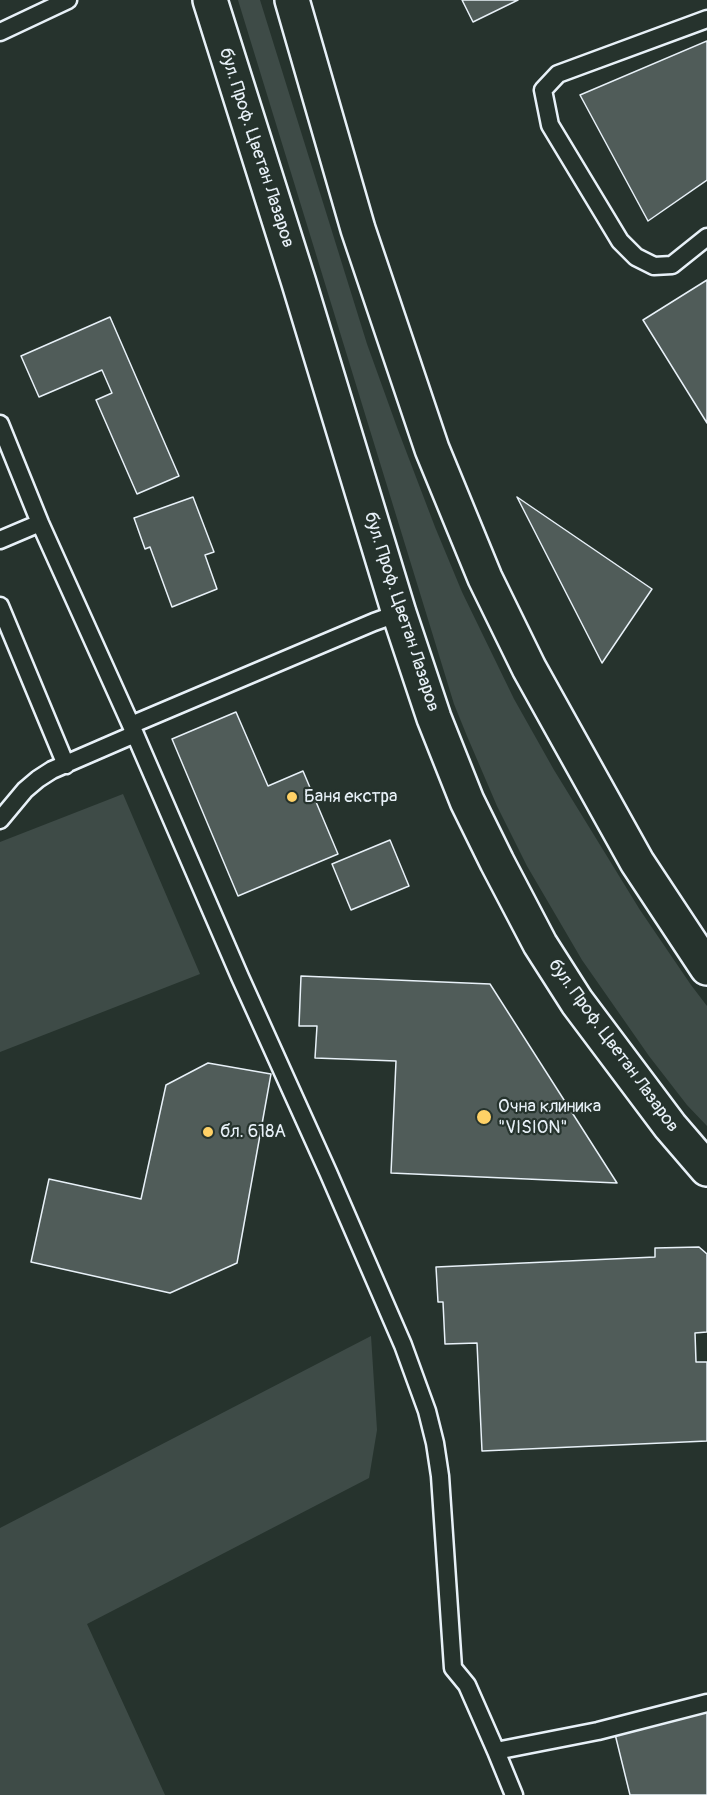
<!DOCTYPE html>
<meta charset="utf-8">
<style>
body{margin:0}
canvas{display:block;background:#26332d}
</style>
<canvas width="707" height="1795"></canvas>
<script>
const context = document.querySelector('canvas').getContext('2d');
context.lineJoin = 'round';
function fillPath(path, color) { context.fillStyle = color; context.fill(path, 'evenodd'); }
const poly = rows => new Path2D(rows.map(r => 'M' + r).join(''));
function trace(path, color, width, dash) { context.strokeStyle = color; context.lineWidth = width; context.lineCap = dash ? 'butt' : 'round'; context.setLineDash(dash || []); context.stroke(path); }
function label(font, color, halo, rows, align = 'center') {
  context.font = font + ' Pangolin,sans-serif'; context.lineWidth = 4.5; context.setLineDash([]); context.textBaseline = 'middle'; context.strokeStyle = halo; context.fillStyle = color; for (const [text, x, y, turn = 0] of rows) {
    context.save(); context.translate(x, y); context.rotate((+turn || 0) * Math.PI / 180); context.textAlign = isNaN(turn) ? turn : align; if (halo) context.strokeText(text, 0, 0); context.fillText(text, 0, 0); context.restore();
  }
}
fillPath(poly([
 [238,0,260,0,367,344,398,430,435,527,462,592,514,699,554,770,640,910,691,985,707,1006,707,1126,687,1105,649,1056,582,960,527,866,497,806,467,736,454,704],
 [123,794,200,974,0,1052,0,842],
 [371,1336,377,1430,369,1478,87,1624,165,1795,0,1795,0,1528]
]), '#3e4b47');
const building = poly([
 [462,0,518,0,473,22,462,0],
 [707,41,707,180,648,221,580,95,707,41],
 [707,280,707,423,643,320,707,280],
 [110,317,179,476,137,494,96,400,112,393,102,370,39,397,21,356,110,317],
 [193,497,214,552,205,555,217,589,172,607,150,547,145,549,134,518,193,497],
 [517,497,652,589,602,663,517,497],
 [236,712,268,786,303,771,338,854,238,896,172,739,236,712],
 [390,840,409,886,351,910,332,864,390,840],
 [301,976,490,984,617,1183,391,1173,396,1061,315,1058,317,1026,299,1026,301,976],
 [208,1063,271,1074,237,1263,170,1293,31,1262,49,1179,141,1199,166,1085,208,1063],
 [699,1247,707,1254,707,1332,695,1333,696,1362,707,1362,707,1441,482,1451,477,1343,445,1344,443,1302,438,1302,436,1267,655,1257,655,1248,699,1247],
 [707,1707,707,1795,630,1795,614,1730,707,1707]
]);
fillPath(building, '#505c59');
trace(building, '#e8f1f8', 1.5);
const lane = poly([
 [707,19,558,74,543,90,550,125,620,241,636,257,654,266,672,265,707,237],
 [0,32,68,0],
 [0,424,40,523,131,725,374,622,399,613],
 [0,540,40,523],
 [0,606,66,765],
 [131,725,240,977,328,1172,403,1345,427,1411,435,1443,440,1476,453,1668,467,1685,496,1751,598,1731,707,1703],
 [0,820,25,790,38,779,52,770,135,734],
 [496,1751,514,1795]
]);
const secondary = poly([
 [210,0,299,283,399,613,434,718,467,801,497,862,540,944,577,1002,670,1126,707,1169],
 [292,0,358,229,432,449,485,578,529,668,637,862,707,968]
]);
trace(lane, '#e8f1f8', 21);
trace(secondary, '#e8f1f8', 38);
trace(lane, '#26332d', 16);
trace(secondary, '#26332d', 33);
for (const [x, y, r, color] of [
 [292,797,6,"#ffd166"],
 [484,1117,8,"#ffd166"],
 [208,1132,6,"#ffd166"]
]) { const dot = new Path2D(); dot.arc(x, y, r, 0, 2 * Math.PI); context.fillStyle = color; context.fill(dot); trace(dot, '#26332d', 2); }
label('18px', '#e8f1f8', '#26332d', [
 ["бул. Проф. Цветан Лазаров",256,148,72],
 ["бул. Проф. Цветан Лазаров",401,612,72],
 ["бул. Проф. Цветан Лазаров",613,1046,54]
]);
label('18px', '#e8f1f8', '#26332d', [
 ["Баня екстра",304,797],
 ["Очна клиника",498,1107],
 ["\"VISION\"",498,1128],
 ["бл. 618А",220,1132]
], 'left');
</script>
